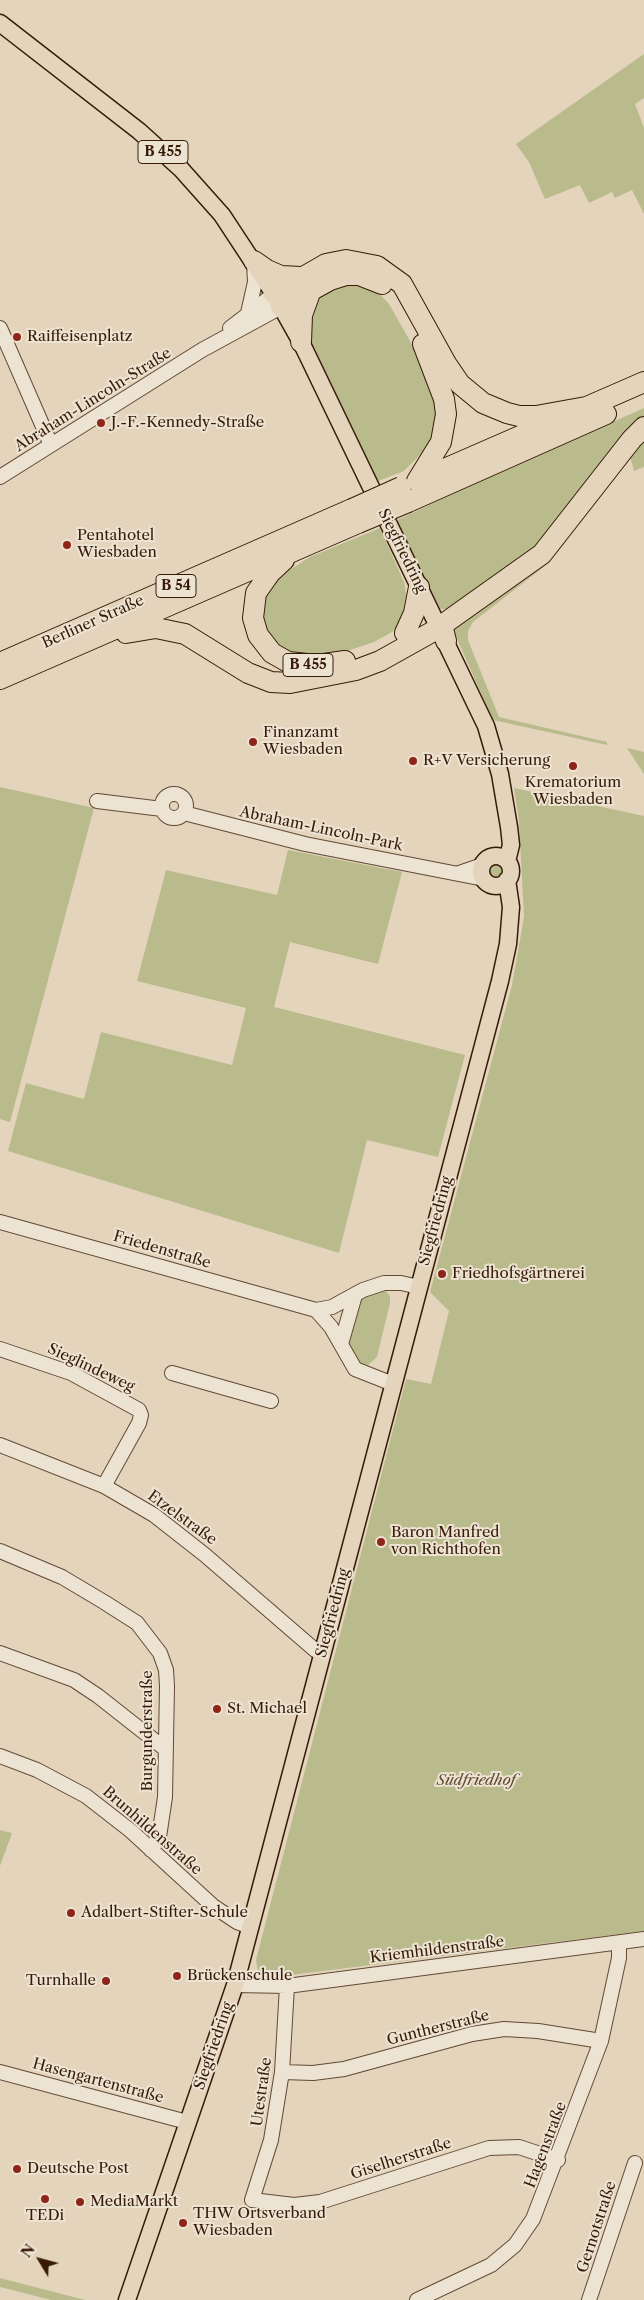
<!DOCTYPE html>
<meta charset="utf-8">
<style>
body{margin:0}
#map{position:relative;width:644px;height:2300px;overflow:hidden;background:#e3d4bb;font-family:"Libre Caslon Text",serif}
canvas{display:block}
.north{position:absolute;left:15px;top:2235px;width:50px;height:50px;-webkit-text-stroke:4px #ede3d3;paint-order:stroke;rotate:307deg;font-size:14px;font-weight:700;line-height:20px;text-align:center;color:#371b07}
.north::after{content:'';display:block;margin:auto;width:18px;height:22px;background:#371b07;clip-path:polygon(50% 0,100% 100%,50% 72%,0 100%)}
</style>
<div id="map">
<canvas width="644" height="2300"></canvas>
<div class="north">N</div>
</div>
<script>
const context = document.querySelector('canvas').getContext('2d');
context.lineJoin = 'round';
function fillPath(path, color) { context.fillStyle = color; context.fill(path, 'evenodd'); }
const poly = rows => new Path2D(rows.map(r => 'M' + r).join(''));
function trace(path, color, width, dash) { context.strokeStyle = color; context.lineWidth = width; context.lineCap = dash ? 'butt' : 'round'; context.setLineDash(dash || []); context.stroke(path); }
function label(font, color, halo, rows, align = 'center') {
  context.font = font + ' "Libre Caslon Text",serif'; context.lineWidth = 4; context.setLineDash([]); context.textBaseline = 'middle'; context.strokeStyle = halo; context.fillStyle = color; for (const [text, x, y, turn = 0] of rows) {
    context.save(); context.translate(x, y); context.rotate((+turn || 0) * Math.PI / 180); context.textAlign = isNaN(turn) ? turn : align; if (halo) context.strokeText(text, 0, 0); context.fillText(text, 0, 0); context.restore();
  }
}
fillPath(poly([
 [644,54,644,98,635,104,644,128,644,214,632,190,615,198,612,192,589,203,580,185,545,199,529,162,516,144],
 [354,284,378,292,389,304,414,348,429,383,435,405,435,422,431,440,422,453,404,471,373,483,310,343,308,328,316,298,329,287],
 [644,408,644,422,538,550,449,609,438,609,393,522,463,489],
 [644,432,644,467,634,471,628,448],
 [380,528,404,582,408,605,403,620,392,632,374,642,347,651,325,656,299,657,282,651,263,632,262,599,277,578,310,557],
 [545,562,550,562,473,622,468,631,468,640,499,717,607,742,607,745,493,720,453,630,452,627],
 [627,748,644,752,644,774],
 [0,787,94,808,10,1122,0,1119],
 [514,788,644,816,644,1931,267,1978,258,1972,256,1960,406,1379,431,1384,449,1311,430,1292,512,985,524,917,519,821],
 [288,850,402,872,378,964,290,942,274,1007,465,1055,438,1157,367,1140,339,1253,8,1151,26,1083,84,1099,101,1032,232,1065,246,1008,137,981,166,870,277,895],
 '488 871a8 8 0 1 1 16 0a8 8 0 1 1-16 0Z',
 [384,1289,390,1296,390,1303,377,1357,368,1365,357,1364,348,1347,361,1297],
 [0,1830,12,1833,0,1866],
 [0,2278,85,2300,51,2300,0,2287]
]), '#b9bb8d');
const minor = poly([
 [248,313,255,282,254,262],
 [0,328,51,445],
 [230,328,274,294],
 [0,477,202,350,281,307],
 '162 806a12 12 0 1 1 24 0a12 12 0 1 1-24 0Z',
 [97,801,162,809],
 [184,813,305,844,484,879],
 [459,873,482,865],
 [0,1222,316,1310,332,1307,363,1290,384,1283,401,1283,419,1287],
 [316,1310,331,1327,355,1369,393,1384],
 [341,1344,355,1295],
 [0,1349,71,1373,139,1410,141,1415,139,1423,104,1486],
 [172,1373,271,1401],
 [0,1445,104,1486,154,1515,205,1555,315,1650,322,1654],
 [0,1551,62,1577,104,1602,137,1623,160,1653,166,1670,167,1686,165,1797,159,1837,151,1850],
 [0,1653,74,1680,98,1696,164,1748],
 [0,1756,37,1770,86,1796,131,1831,213,1906,237,1922,250,1927],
 [235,1985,287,1986,644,1939],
 [287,1986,282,2072,271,2140,252,2200,294,2205,320,2202,489,2148,519,2147,558,2160],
 [0,2072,187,2122],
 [282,2072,313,2073,344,2069,472,2034,504,2029,538,2031,601,2041],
 [417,2300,491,2265,515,2245,533,2219,601,2041,619,1958,619,1943],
 [589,2300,635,2163]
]);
const major = poly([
 [0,23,139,131,181,169,222,215,274,294,301,342,486,726,500,774,509,827,511,845,507,861],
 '481 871a15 15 0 1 1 30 0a15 15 0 1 1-30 0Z',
 [127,2300,235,1985,500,981,508,944,511,907,507,880]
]);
const highway = poly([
 [254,261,267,270,281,276,301,277],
 [274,294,326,264,346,260,377,266,402,284,447,365,460,384,483,403,507,413,519,416,536,416,586,407],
 [281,307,330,280,346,275,359,275,382,284],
 [301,342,302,315,311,290],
 [417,481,441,442,446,414,444,399,423,344],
 [417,481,644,382],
 [408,502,606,414],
 [284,560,270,573,256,593,253,618,258,635,272,653,288,662,317,665,345,661],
 [126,633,156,628,185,634,248,673,271,682,290,683,356,670,380,661,439,628],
 [405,633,414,613,419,587],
 [446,641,443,629,445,623,542,554,632,439,644,427],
 [0,663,352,509],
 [0,679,358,523]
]);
trace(minor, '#624934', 16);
trace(major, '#371b07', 19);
trace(highway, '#371b07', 22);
trace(minor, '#ede3d3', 14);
trace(major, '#e3d4bb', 16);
trace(highway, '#e3d4bb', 20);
const highwayBridge = poly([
 [352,509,401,487],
 [358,523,408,502]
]);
trace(highwayBridge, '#371b07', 22, []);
trace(highwayBridge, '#e3d4bb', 20);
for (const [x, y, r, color] of [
 [17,337,5,"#8f2418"],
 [101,423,5,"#8f2418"],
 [67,545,5,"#8f2418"],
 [253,742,5,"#8f2418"],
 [413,761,5,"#8f2418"],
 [573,766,5,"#8f2418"],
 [442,1274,5,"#8f2418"],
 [381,1542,5,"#8f2418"],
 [217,1709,5,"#8f2418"],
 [71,1913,5,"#8f2418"],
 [177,1976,5,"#8f2418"],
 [106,1981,5,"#8f2418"],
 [17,2169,5,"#8f2418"],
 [45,2199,5,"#8f2418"],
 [80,2202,5,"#8f2418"],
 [183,2223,5,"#8f2418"]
]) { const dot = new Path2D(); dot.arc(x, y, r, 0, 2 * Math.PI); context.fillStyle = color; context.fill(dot); trace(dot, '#ede3d3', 2); }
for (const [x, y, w] of [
 [163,152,50],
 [176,586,40],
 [308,665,50]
]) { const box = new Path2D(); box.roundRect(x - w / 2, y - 11.5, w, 23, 4); context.fillStyle = '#ede3d3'; context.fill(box); trace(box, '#371b07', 1); }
label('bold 14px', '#371b07', null, [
 ["B 455",163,152],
 ["B 54",176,586],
 ["B 455",308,665]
]);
label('15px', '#371b07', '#ede3d3', [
 ["Raiffeisenplatz",27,337],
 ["J.-F.-Kennedy-Straße",111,423],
 ["Pentahotel",77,536],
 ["Wiesbaden",77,553],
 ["Finanzamt",263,733],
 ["Wiesbaden",263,750],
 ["R+V Versicherung",423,761],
 ["Krematorium",573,783,"center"],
 ["Wiesbaden",573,800,"center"],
 ["Friedhofsgärtnerei",452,1274],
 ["Baron Manfred",391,1533],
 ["von Richthofen",391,1550],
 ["St. Michael",227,1709],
 ["Adalbert-Stifter-Schule",81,1913],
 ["Brückenschule",187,1976],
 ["Turnhalle",96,1981,"right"],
 ["Deutsche Post",27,2169],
 ["MediaMarkt",90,2202],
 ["THW Ortsverband",193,2214],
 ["Wiesbaden",193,2231],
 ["TEDi",45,2216,"center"]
], 'left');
label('15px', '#371b07', '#ede3d3', [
 ["Abraham-Lincoln-Straße",93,400,-32],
 ["Siegfriedring",402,551,64],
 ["Berliner Straße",93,622,-24],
 ["Abraham-Lincoln-Park",321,829,12],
 ["Siegfriedring",436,1221,-75],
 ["Friedenstraße",162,1250,16],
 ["Sieglindeweg",91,1368,25],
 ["Etzelstraße",182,1518,36],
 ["Siegfriedring",333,1613,-75],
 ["Burgunderstraße",148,1731,-90],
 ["Brunhildenstraße",152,1831,41],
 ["Kriemhildenstraße",437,1950,-7],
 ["Guntherstraße",438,2028,-14],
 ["Siegfriedring",214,2046,-71],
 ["Hasengartenstraße",98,2081,15],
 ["Utestraße",262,2092,-82],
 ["Hagenstraße",546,2145,-69],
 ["Giselherstraße",401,2159,-18],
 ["Gernotstraße",597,2227,-72]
]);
label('italic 15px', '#5e4b2f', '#ede3d3', [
 ["Südfriedhof",476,1781]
]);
</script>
